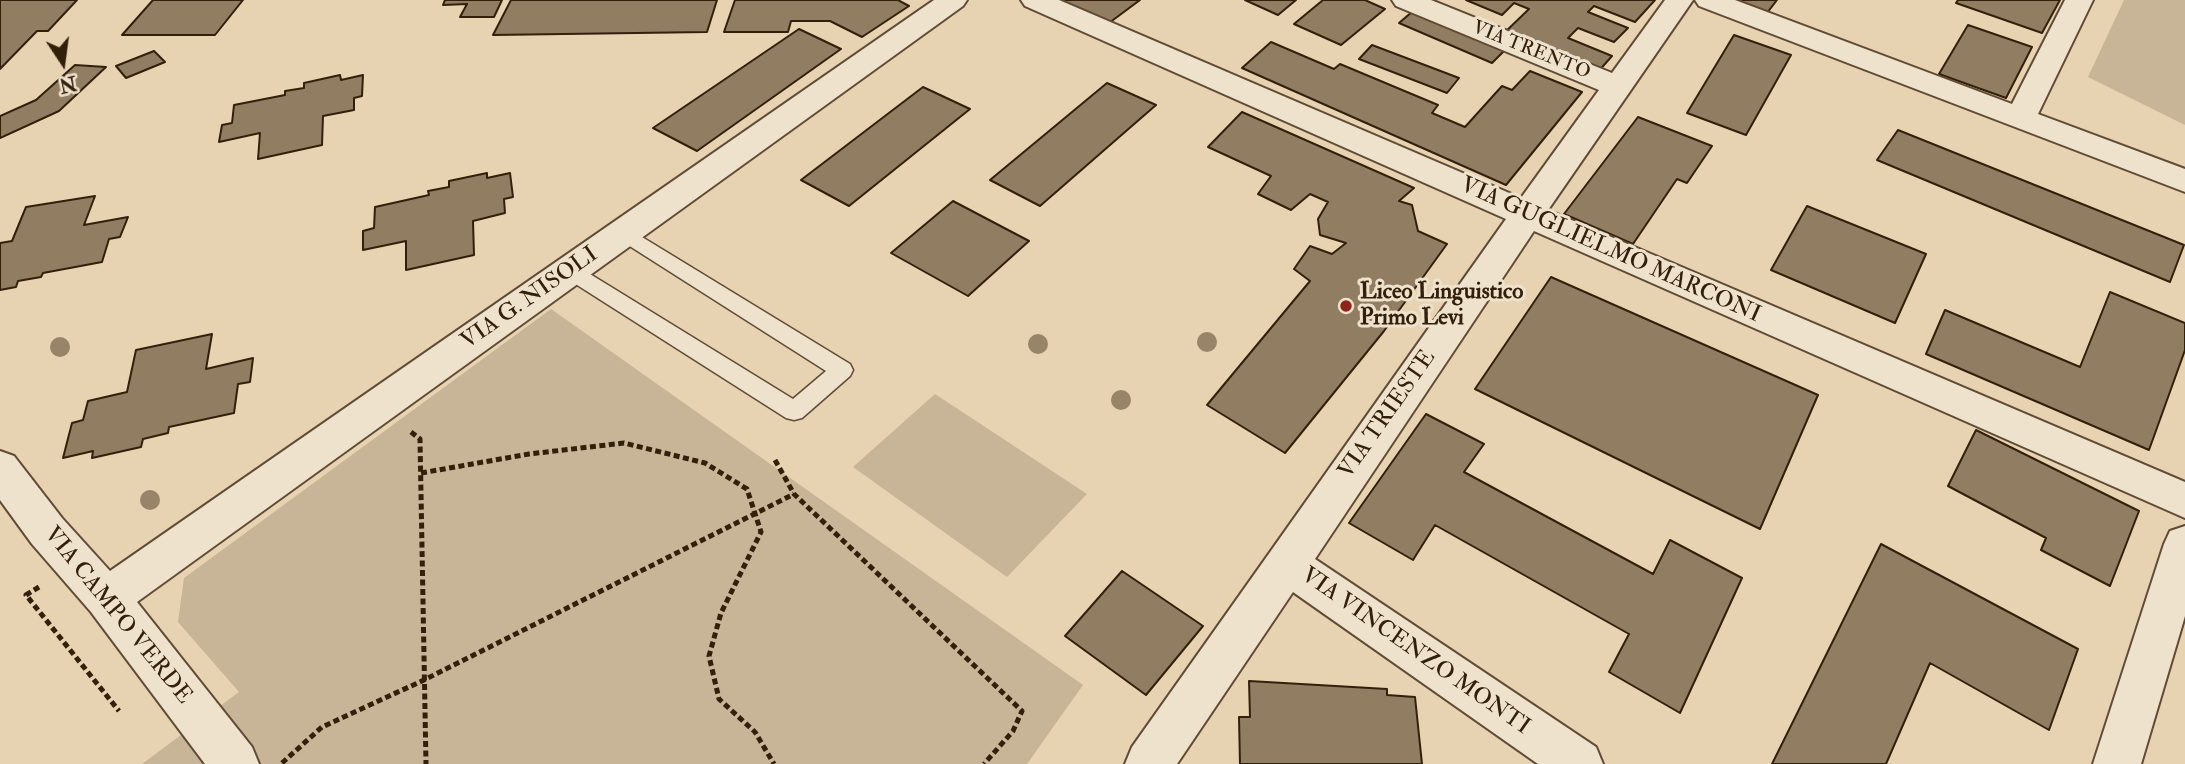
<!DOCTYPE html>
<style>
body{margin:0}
#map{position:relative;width:2185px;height:764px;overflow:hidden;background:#e7d2b2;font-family:"IM FELL Double Pica",serif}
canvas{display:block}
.north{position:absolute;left:28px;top:28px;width:70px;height:70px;-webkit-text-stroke:5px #efe2cd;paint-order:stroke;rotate:167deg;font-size:19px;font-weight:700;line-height:28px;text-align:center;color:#33200b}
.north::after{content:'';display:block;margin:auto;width:24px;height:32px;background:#33200b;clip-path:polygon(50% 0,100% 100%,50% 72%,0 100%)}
</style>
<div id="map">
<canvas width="2185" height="764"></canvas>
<div class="north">N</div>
</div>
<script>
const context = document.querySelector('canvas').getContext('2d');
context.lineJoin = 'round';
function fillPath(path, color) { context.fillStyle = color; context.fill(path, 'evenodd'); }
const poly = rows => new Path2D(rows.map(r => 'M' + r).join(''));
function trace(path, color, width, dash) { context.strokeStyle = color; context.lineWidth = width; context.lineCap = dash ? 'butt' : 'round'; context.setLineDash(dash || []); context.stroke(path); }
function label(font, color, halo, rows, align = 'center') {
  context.font = font + ' "IM FELL Double Pica",serif'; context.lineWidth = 6; context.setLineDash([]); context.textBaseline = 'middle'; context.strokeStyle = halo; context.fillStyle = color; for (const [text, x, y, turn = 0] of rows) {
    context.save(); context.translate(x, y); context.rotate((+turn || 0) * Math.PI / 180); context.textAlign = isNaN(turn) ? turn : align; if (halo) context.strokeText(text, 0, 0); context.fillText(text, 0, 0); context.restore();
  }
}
fillPath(poly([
 [2124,0,2185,0,2185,125,2088,77],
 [551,309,1083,685,1027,764,142,764,239,692,178,622,184,578],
 [935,394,1087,494,1007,577,853,467]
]), '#c8b496');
const building = poly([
 [0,0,77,0,48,31,37,31,0,69,0,0],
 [153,0,243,0,215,35,122,35,153,0],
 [445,0,502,0,494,17,460,17,467,4,443,5,445,0],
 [511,0,717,0,707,32,493,35,511,0],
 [735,0,898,0,909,6,862,37,830,21,791,21,788,32,724,32,735,0],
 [1048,0,1140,0,1105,26,1048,0],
 [1245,0,1296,0,1278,15,1245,0],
 [1323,0,1365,0,1385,9,1341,45,1294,24,1323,0],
 [1466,0,1655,0,1635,22,1594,6,1588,12,1628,28,1614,42,1578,28,1568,38,1612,56,1597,73,1502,35,1529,9,1514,3,1502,15,1466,0],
 [1729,0,1777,0,1767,13,1729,0],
 [1958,0,2060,0,2042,33,1956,3,1958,0],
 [1413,11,1505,50,1492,63,1399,23,1413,11],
 [1968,25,2032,47,2006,98,1939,74,1968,25],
 [799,29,841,49,697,151,653,128,799,29],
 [1734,35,1791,55,1746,135,1687,113,1734,35],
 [1271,42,1334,69,1340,64,1438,105,1432,113,1465,127,1502,86,1512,90,1530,71,1582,92,1506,185,1242,68,1271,42],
 [1372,45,1459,78,1447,93,1359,59,1372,45],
 [154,51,165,62,126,78,116,66,154,51],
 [75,65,106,67,59,111,0,138,0,116,36,100,75,65],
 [340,75,341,80,363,75,362,96,354,98,354,110,323,116,322,145,258,159,260,133,219,142,222,125,232,123,234,105,285,95,285,91,304,88,304,83,340,75],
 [1107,83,1156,105,1040,206,990,180,1107,83],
 [923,87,970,109,849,206,801,180,923,87],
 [1242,112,1414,188,1399,201,1412,205,1418,231,1447,244,1384,331,1285,453,1207,405,1310,281,1294,269,1310,246,1332,254,1346,243,1320,235,1318,219,1328,202,1310,194,1291,210,1258,194,1271,176,1208,147,1242,112],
 [1638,117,1712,146,1687,183,1677,179,1633,244,1564,214,1638,117],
 [1898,130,2184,245,2170,282,1877,160,1898,130],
 [487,173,487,178,510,173,513,197,504,199,505,213,473,221,474,255,406,270,406,241,363,250,363,231,374,228,375,207,429,195,428,191,449,187,449,181,487,173],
 [95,196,84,225,128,217,120,237,109,239,102,262,43,273,41,277,18,281,16,287,0,290,0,243,12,241,26,207,95,196],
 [953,201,1029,241,968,296,891,253,953,201],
 [1807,206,1926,254,1895,323,1771,270,1807,206],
 [1551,277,1818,395,1760,529,1475,389,1551,277],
 [2110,292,2185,323,2185,350,2149,450,1926,354,1945,310,2080,367,2110,292],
 [212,334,206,369,253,358,250,382,238,384,234,413,169,427,168,433,143,439,141,447,92,458,93,451,63,458,72,423,83,420,88,401,127,392,136,350,212,334],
 [1426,414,1484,444,1464,472,1653,574,1670,540,1742,578,1680,713,1609,672,1629,634,1435,525,1413,560,1349,523,1426,414],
 [1976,430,2139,511,2110,586,2041,550,2046,538,1948,486,1976,430],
 [1881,544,2078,649,2049,730,1930,663,1886,764,1772,764,1881,544],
 [1122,571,1203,626,1146,695,1065,636,1122,571],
 [1249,681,1387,689,1387,695,1415,697,1422,764,1240,764,1239,717,1250,717,1249,681]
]);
fillPath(building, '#917d62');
trace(building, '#33200b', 2);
const service = poly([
 [624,226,850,364,853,370,850,376,802,418,794,420,786,418,563,276,559,271,563,266,570,263,577,266,793,399,826,371,617,238,614,233,617,228,624,226]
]);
const minor = poly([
 [934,0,967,0,963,6,137,602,252,747,259,764,205,764,91,612,32,544,0,500,0,451,14,456,62,518,110,571,934,0],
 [1021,0,1059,0,1521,198,1599,90,1396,6,1392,0,1431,0,1612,73,1665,0,1693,0,1548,210,2185,482,2185,518,1534,231,1315,559,1596,747,1603,764,1538,764,1293,592,1177,764,1125,764,1132,747,1506,219,1025,6,1021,0],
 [1695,0,1735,0,2012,104,2065,0,2093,0,2038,114,2185,169,2185,192,1699,6,1695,0],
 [2185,526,2185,616,2141,764,2093,764,2164,544,2170,531,2185,526]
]);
trace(service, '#604c35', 3);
trace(minor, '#604c35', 4);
trace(poly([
 [411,432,420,439,426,764],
 [775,460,794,494,1022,711,1013,731,984,764],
 [421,473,529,454,624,443,705,463,747,489,761,532,721,613,709,656,719,699,755,732,774,764],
 [39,587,26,595,119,711],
 [282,763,322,727,424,680,794,494]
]), '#33200b', 5, [6, 3.5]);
fillPath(service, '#efe2cd');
fillPath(minor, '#efe2cd');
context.fillStyle = '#988469';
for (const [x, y] of [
 [1207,342],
 [1038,344],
 [60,347],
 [1121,400],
 [150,500]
]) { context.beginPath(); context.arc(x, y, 10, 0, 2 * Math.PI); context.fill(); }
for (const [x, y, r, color] of [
 [1346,306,7,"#8f2418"]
]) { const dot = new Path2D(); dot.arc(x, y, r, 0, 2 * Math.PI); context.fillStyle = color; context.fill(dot); trace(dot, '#efe2cd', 2.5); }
label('19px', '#33200b', '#efe2cd', [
 ["VIA TRENTO",1531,51,22]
]);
label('23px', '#33200b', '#efe2cd', [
 ["VIA GUGLIELMO MARCONI",1610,251,24],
 ["VIA G. NISOLI",530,299,-35],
 ["VIA TRIESTE",1388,415,-55],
 ["VIA CAMPO VERDE",117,616,51],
 ["VIA VINCENZO MONTI",1415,652,35]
]);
label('bold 23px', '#33200b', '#efe2cd', [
 ["Liceo Linguistico",1360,293],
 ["Primo Levi",1360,319]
], 'left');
</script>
